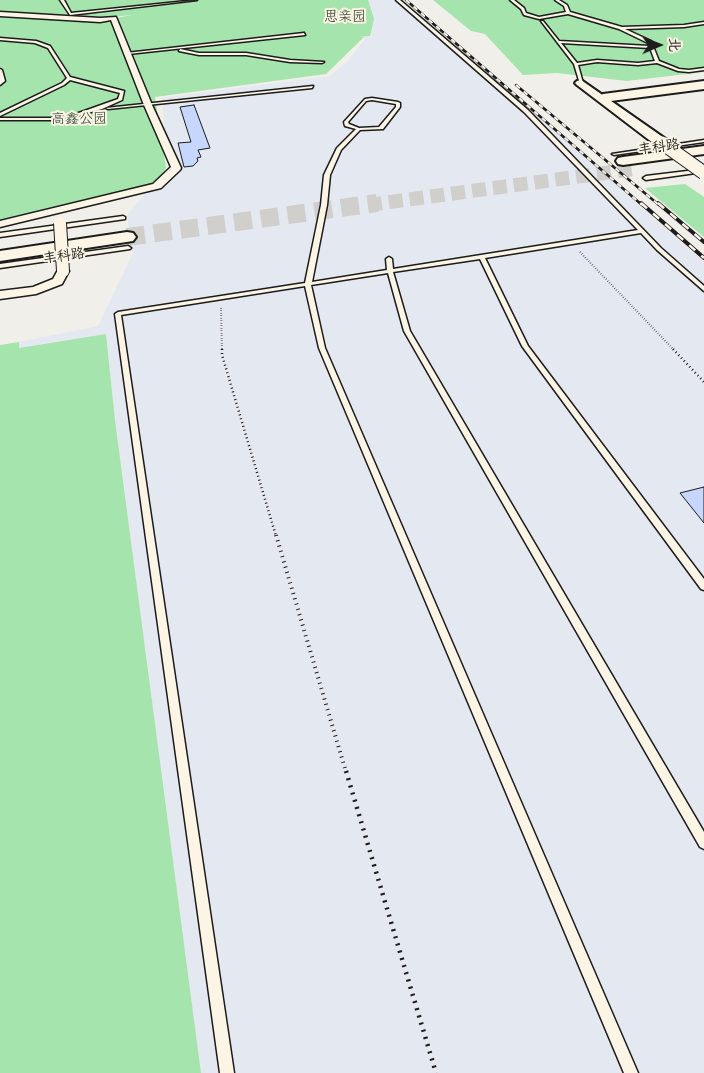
<!DOCTYPE html>
<meta charset="utf-8">
<style>
body{margin:0}
#map{position:relative;width:704px;height:1073px;overflow:hidden;background:#f1efea;font-family:"Architects Daughter","LXGW WenKai TC",sans-serif}
canvas{display:block}
.north{position:absolute;left:634px;top:20px;width:50px;height:50px;-webkit-text-stroke:4px #fcf5e5;paint-order:stroke;rotate:89deg;font-size:14px;font-weight:700;line-height:20px;text-align:center;color:#1c1c1c}
.north::after{content:'';display:block;margin:auto;width:18px;height:22px;background:#1c1c1c;clip-path:polygon(50% 0,100% 100%,50% 72%,0 100%)}
</style>
<div id="map">
<canvas width="704" height="1073"></canvas>
<div class="north">北</div>
</div>
<script>
const context = document.querySelector('canvas').getContext('2d');
context.lineJoin = 'round';
function fillPath(path, color) { context.fillStyle = color; context.fill(path, 'evenodd'); }
const poly = rows => new Path2D(rows.map(r => 'M' + r).join(''));
function trace(path, color, width, dash) { context.strokeStyle = color; context.lineWidth = width; context.lineCap = dash ? 'butt' : 'round'; context.setLineDash(dash || []); context.stroke(path); }
function label(font, color, halo, rows, align = 'center') {
  context.font = font + ' "Architects Daughter","LXGW WenKai TC",sans-serif'; context.lineWidth = 4; context.setLineDash([]); context.textBaseline = 'middle'; context.strokeStyle = halo; context.fillStyle = color; for (const [text, x, y, turn = 0] of rows) {
    context.save(); context.translate(x, y); context.rotate((+turn || 0) * Math.PI / 180); context.textAlign = isNaN(turn) ? turn : align; if (halo) context.strokeText(text, 0, 0); context.fillText(text, 0, 0); context.restore();
  }
}
fillPath(poly([
 [366,0,406,0,704,262,704,1073,201,1073,115,420,106,334,19,348,19,342,98,326,133,253,127,215,168,167,162,98,330,76,348,61,367,36,371,13]
]), '#e4e8f0');
fillPath(poly([
 [0,0,368,0,374,19,370,36,358,37,364,37,326,74,155,97,166,168,157,182,21,218,0,221,0,15,98,21,132,15,100,18,0,14],
 [433,0,704,0,704,72,627,81,557,73,523,75,485,34,471,31],
 [685,184,704,197,704,237,645,188],
 [106,334,115,420,201,1073,0,1073,0,345,19,342,19,348]
]), '#a5e4ac');
const building = poly([
 [194,105,210,148,198,150,201,157,197,158,198,161,193,166,184,167,178,143,191,142,180,107,194,105],
 [704,487,704,523,680,493,704,487]
]);
fillPath(building, '#c6d6fd');
trace(building, '#1c1c1c', 1);
trace(poly([
 [368,205,634,169]
]), '#d1cfcb', 14, [14, 7]);
trace(poly([
 [127,237,377,203]
]), '#d1cfcb', 18, [18, 9]);
const lane = poly([
 [60,0,64,0,71,13,197,0,70,15,60,0],
 [396,0,400,0,528,110,661,248,704,286,704,291,657,250,641,233,485,258,528,346,704,579,704,590,701,589,522,346,480,259,393,272,410,331,704,832,704,849,700,847,404,331,388,273,311,285,325,348,638,1073,624,1073,319,348,305,286,121,315,234,1073,220,1073,115,314,118,312,305,283,321,205,324,175,337,148,356,129,345,126,344,122,365,99,372,98,398,102,400,103,400,107,383,129,360,130,341,150,330,175,327,205,312,282,387,270,386,259,389,257,392,259,393,269,638,230,524,112,396,0],
 [372,100,396,104,396,107,379,127,359,128,349,124,348,122,366,101,372,100],
 [510,0,514,0,524,8,526,13,539,17,566,12,564,6,555,0,559,0,567,5,570,12,622,27,684,25,704,22,704,24,684,27,625,29,651,41,659,61,679,69,689,70,704,68,704,70,689,72,678,71,657,63,638,65,597,62,578,65,583,83,580,84,574,64,541,21,543,21,559,41,649,46,648,43,619,29,568,14,539,19,524,15,521,9,510,0],
 [561,43,650,48,655,61,638,63,597,60,577,63,561,43],
 [304,33,305,35,128,54,126,53,304,33],
 [0,38,36,41,50,46,70,77,124,91,122,100,102,109,73,117,51,120,0,120,0,118,51,118,73,115,118,99,120,93,70,80,64,85,0,116,0,113,62,83,67,78,48,48,35,43,0,40,0,38],
 [180,49,199,53,246,53,290,60,324,62,322,63,290,62,246,55,199,55,179,51,180,49],
 [0,69,2,70,5,81,0,85,0,69],
 [313,86,312,88,108,109,106,108,313,86],
 [704,140,704,142,614,155,612,154,704,140],
 [704,169,703,172,646,180,643,178,646,176,704,169],
 [123,216,125,217,125,219,0,237,0,233,123,216],
 [128,246,131,248,130,249,0,268,0,264,128,246]
]);
const street = poly([
 [0,12,100,18,116,17,152,105,181,168,180,170,161,188,0,227,0,221,153,184,171,167,144,105,111,20,100,22,0,16,0,12],
 [63,267,69,271,62,284,36,294,0,299,0,291,33,287,53,279,59,268,63,267]
]);
const secondary = poly([
 [581,80,667,140,668,143,667,146,657,146,577,85,575,83,577,81,581,80]
]);
const primary = poly([
 [704,81,704,89,603,102,597,98,603,94,704,81],
 [704,146,704,154,623,165,618,164,616,161,618,158,623,157,704,146],
 [127,232,133,233,136,237,133,241,0,261,0,251,127,232]
]);
trace(lane, '#1c1c1c', 3);
trace(street, '#1c1c1c', 3);
trace(secondary, '#1c1c1c', 4);
trace(primary, '#1c1c1c', 4);
trace(poly([
 [580,252,674,350],
 [221,308,222,350]
]), '#1c1c1c', 2, [0.5, 2]);
trace(poly([
 [222,349,222,355,276,536],
 [673,349,704,382]
]), '#1c1c1c', 2.5, [1, 3]);
trace(poly([
 [276,535,346,772]
]), '#1c1c1c', 4, [1, 4.5]);
trace(poly([
 [346,771,436,1073]
]), '#1c1c1c', 4.5, [2, 5.5]);
fillPath(lane, '#fcf5e5');
fillPath(street, '#fcf5e5');
fillPath(secondary, '#fcf5e5');
fillPath(primary, '#fcf5e5');
const railFar1 = poly([
 [406,0,642,205],
 [516,85,659,205]
]);
const rail = poly([
 [641,203,704,258],
 [658,203,704,242]
]);
trace(railFar1, '#1c1c1c', 2.5);
trace(rail, '#1c1c1c', 4);
trace(railFar1, '#fcf5e5', 2, [5]);
trace(rail, '#fcf5e5', 2.5, [8]);
const streetBridge = poly([
 [60,223,63,271]
]);
const secondaryBridge = poly([
 [662,143,704,173]
]);
trace(streetBridge, '#1c1c1c', 14, []);
trace(secondaryBridge, '#1c1c1c', 15, []);
trace(streetBridge, '#fcf5e5', 12);
trace(secondaryBridge, '#fcf5e5', 13);
label('14px', '#455847', '#fcf5e5', [
 ["思亲园",345,18],
 ["高鑫公园",79,120]
]);
label('14px', '#1c1c1c', '#fcf5e5', [
 ["丰科路",659,148,-8],
 ["丰科路",64,257,-8]
]);
</script>
